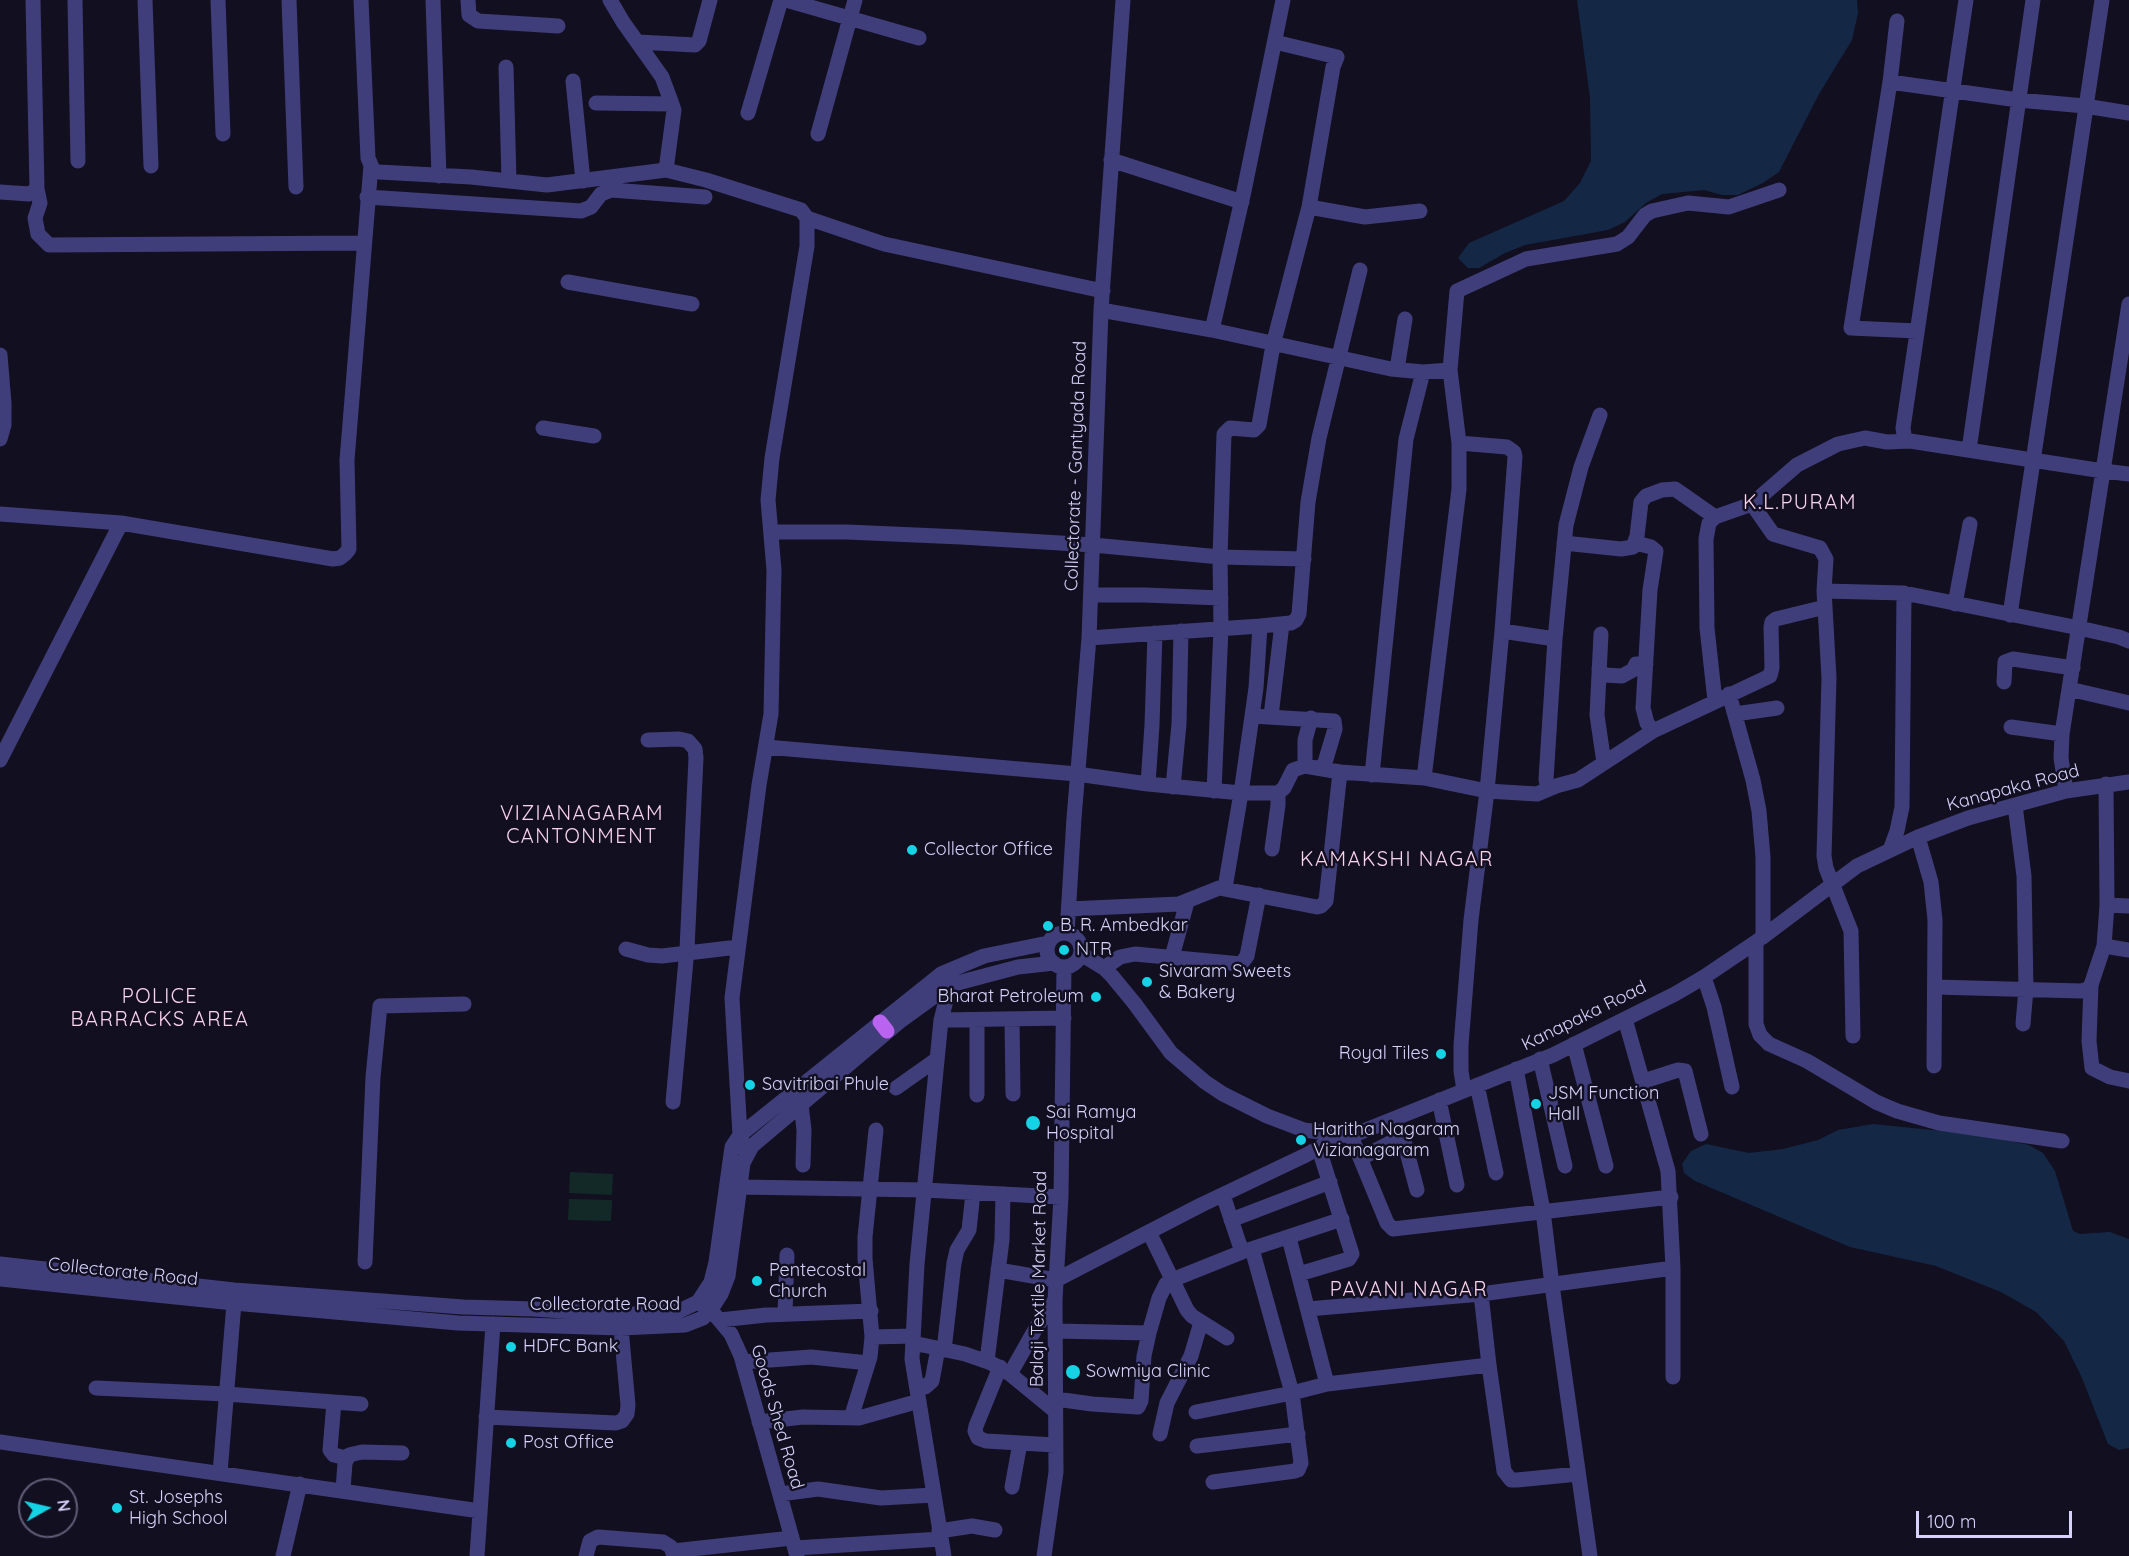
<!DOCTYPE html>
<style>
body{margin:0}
#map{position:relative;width:2129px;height:1556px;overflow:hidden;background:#120f20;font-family:Quicksand,sans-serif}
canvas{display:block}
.north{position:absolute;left:18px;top:1478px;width:60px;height:60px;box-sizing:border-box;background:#120f20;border:2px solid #605d78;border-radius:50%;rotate:82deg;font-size:16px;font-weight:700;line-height:24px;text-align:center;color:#d6d2fb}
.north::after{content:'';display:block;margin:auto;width:21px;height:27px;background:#15d2e4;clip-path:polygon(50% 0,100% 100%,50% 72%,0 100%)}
.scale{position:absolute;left:1916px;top:1511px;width:156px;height:27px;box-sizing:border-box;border:3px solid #d6d2fb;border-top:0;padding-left:8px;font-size:18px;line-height:21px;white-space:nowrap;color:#d6d2fb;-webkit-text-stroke:4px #120f20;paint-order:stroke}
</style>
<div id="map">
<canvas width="2129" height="1556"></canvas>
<div class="north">N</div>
<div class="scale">100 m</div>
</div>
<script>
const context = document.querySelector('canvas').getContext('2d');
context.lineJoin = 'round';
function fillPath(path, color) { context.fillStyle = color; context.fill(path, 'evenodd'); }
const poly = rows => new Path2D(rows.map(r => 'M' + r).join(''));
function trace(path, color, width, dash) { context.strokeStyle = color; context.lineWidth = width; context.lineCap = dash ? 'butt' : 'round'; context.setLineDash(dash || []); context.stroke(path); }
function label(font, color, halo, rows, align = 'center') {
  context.font = font + ' Quicksand,sans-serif'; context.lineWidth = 5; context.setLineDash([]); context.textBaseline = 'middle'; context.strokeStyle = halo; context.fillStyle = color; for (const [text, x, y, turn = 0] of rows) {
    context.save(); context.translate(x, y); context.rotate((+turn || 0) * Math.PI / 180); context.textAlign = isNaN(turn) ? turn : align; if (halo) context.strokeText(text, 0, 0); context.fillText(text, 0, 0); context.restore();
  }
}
fillPath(poly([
 [570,1172,613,1174,612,1195,569,1193],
 [569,1199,612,1200,611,1221,568,1220]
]), '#132928');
fillPath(poly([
 [1577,0,1857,0,1858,13,1852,40,1819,94,1779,172,1763,183,1738,195,1722,195,1704,190,1662,194,1646,203,1625,222,1608,230,1525,245,1505,253,1479,268,1468,268,1458,258,1469,243,1564,201,1580,183,1591,161,1590,98],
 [1873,1124,1982,1135,2029,1145,2043,1153,2055,1171,2073,1231,2080,1234,2110,1232,2129,1239,2129,1448,2119,1450,2108,1444,2082,1378,2064,1341,2036,1312,2001,1292,1936,1266,1850,1247,1695,1181,1684,1173,1682,1164,1691,1151,1706,1144,1749,1153,1783,1149,1818,1140,1838,1130]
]), '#142845');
trace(poly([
 [75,0,78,161],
 [145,0,151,166],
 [218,0,223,134],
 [289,0,296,187],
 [361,0,368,158,373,170,379,172,471,177,547,185,666,170,706,180,801,210,807,218,807,246,772,458,768,500,774,570,771,714,759,785,732,998,740,1135,747,1155],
 [433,0,439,176],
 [468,0,469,15,478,21,558,26],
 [610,0,623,22,662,77,672,104,674,110,666,170],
 [786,0,919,38],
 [1897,21,1890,82,1851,328,1917,331],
 [638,42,695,45,699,41,710,0],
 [506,67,509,181],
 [573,81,583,181],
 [1890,82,2018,100,2085,106,2129,113],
 [596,103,672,104],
 [748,113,781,0],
 [818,134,855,0],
 [1111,160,1242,202],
 [37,189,40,203,35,218,38,234,49,245,363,243],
 [0,192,29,194,37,189,33,0],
 [367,197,581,211,591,207,601,194,611,190,705,197],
 [1309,207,1365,217,1420,211],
 [807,218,884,244,1103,291],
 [568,282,692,304],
 [1101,310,1212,330,1391,369,1423,372,1450,370],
 [1212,330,1244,191,1283,0],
 [0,355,4,403,4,425,0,439],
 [1395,369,1398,363,1405,319],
 [543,428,594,436],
 [1905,441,1903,428,1966,0],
 [1459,443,1507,447,1514,452,1515,457,1502,631,1487,791,1471,920,1461,1045,1461,1071,1464,1090],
 [1969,450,2033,0],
 [1752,504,1773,534,1820,548,1826,559,1824,591],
 [0,514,121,523,333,559,340,558,345,554,349,549,347,460,371,165],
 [771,532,847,532,961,537,1093,545,1220,557,1304,559],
 [1564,543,1621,549,1633,547,1637,536,1641,502,1646,496,1662,490,1675,489,1715,517],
 [1636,543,1651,547,1656,551,1650,590,1643,708,1647,723,1653,731],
 [1091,595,1145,595,1221,598],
 [1955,604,1970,524],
 [1825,607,1829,678,1824,856,1826,868,1851,931,1853,1036],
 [2010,615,2102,0],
 [1502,631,1555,639],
 [1601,634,1597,715,1604,763],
 [1089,638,1260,626,1291,623,1296,620,1299,614,1308,502,1319,438,1360,270],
 [1599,669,1604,675,1622,676,1633,670,1636,664,1646,664],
 [2004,682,2005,662,2013,659,2073,668],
 [2069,689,2129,703],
 [1729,694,1753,780,1759,811,1763,857,1763,937],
 [1715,701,1707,628,1706,539,1709,523,1715,517,1752,504,1797,465,1838,444,1865,438,1887,442,1910,441,2103,471,2129,474],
 [1735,714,1777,708],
 [1252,716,1334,721,1335,729,1323,769],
 [1271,716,1282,624],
 [2011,727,2062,734],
 [648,740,679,739,688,741,695,749,696,758,687,949,673,1102],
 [766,747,1077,774,1148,784,1241,793,1278,793,1284,788,1293,770,1305,766,1340,772,1424,778,1487,791,1537,794,1556,786,1578,780,1653,731,1770,676,1772,668,1771,627,1772,622,1776,619,1825,607,1824,591,1904,593,2079,628,2119,637,2129,641],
 [0,760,121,523],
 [1305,766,1305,740,1311,718],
 [1372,775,1406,439,1423,372],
 [1424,778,1459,489,1459,443,1450,370,1457,291,1526,259,1617,244,1628,237,1645,215,1652,211,1688,203,1729,207,1779,190],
 [1148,784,1152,725,1155,633],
 [1173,787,1179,724,1181,631],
 [1548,789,1546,779,1555,639,1566,525,1581,467,1600,415],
 [1214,791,1221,628,1220,557,1224,434,1230,428,1254,430,1259,425,1273,345,1309,207,1333,67,1337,57,1275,42],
 [2066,791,2061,758,2062,734,2129,304],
 [2015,805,2024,876,2026,989,2023,1024],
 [1918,837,1931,882,1935,920,1934,1066],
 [1272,849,1278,805,1278,793],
 [1890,850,1897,831,1902,807,1904,593],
 [1225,888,1241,793,1256,688,1260,626],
 [2107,905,2129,906],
 [1069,909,1179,904,1219,888,1317,907,1321,906,1326,901,1340,772],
 '1047 950a17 17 0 1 1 34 0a17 17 0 1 1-34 0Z',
 [1067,933,1074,818,1089,638,1101,310,1123,0],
 [1756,942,1756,1024,1760,1035,1769,1044,1807,1061,1876,1102,1897,1111,1939,1123,2062,1141],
 [2104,946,2129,950],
 [626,949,648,955,662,956,738,947],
 [1081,954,1104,968,1112,976,1135,1004,1171,1053,1205,1082,1223,1094,1267,1116,1304,1130,1351,1136,1553,1055,1675,994,1704,977,1756,942,1857,866,1918,837,1968,818,2066,791,2129,782],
 [1172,957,1187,902],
 [1104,968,1120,957,1135,954,1241,964,1247,956,1259,895],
 [1704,977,1714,1007,1732,1087],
 [2091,985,2089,1041,2092,1068,2110,1077,2129,1081],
 [1935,987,2081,991,2088,989,2091,985,2104,946,2107,905,2106,784],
 [1012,1019,1013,1094],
 [1625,1019,1668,1171,1673,1268,1673,1377],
 [941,1020,1064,1018],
 [1574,1044,1606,1166],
 [1540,1059,1565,1166],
 [1516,1069,1543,1211,1552,1285,1590,1556],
 [1644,1081,1678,1070,1685,1071,1701,1134],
 [1477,1085,1496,1173],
 [896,1088,937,1059],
 [977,1095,977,1020],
 [1439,1100,1457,1185],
 [801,1104,804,1130,803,1165],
 [1351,1136,1387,1223,1393,1229,1671,1197],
 [1361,1158,1394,1141,1404,1141,1417,1190],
 [740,1187,924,1190,1061,1197],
 [1223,1195,1242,1252],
 [1231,1220,1330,1182],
 [1149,1232,1187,1310,1192,1316,1227,1338],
 [1289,1238,1327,1384],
 [365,1262,373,1077,380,1006,464,1004],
 [0,1264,234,1290,463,1307,534,1309,621,1315,679,1311,698,1302,711,1282,716,1262,732,1147,740,1135,941,974,984,956,1048,943],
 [998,1270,1056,1280,1201,1205,1306,1155,1340,1136],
 [1299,1274,1349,1259,1352,1254,1319,1149],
 [0,1279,234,1303,458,1323,621,1328,685,1325,703,1318,710,1311,721,1294,728,1276,743,1163,752,1146,899,1022,950,985,1018,967,1054,963],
 [1481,1294,1489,1365,1504,1471,1511,1480,1517,1480,1578,1474],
 [703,1306,715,1315,731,1334,741,1356,797,1556],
 [1308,1309,1481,1294,1673,1268],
 [785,1314,787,1255],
 [720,1320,766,1315,871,1311],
 [1055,1331,1149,1333],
 [872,1337,913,1336],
 [913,1343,965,1354,991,1363,1010,1374,1055,1411],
 [944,1350,954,1263,957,1250,969,1230,973,1193],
 [987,1361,1002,1240,1003,1194],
 [743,1362,811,1357,868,1363],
 [1000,1367,976,1426,975,1431,978,1438,986,1441,1055,1445],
 [1010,1374,1036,1328,1055,1300],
 [96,1388,226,1394,361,1404],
 [917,1389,925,1387,932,1381,938,1348],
 [1056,1399,1092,1404,1138,1407,1141,1401,1144,1356,1149,1333,1159,1298,1166,1284,1172,1280,1242,1252,1342,1219],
 [334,1402,330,1450,334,1455,346,1458],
 [1196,1412,1292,1393,1327,1384,1489,1365],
 [486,1417,616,1423,622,1421,627,1414,628,1405,621,1328],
 [851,1418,870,1357,872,1337,865,1259,865,1237,876,1130],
 [759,1422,803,1417,859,1418,919,1401],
 [1160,1434,1167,1403,1191,1356,1201,1322],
 [0,1442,480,1511],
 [1197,1446,1298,1434],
 [220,1473,234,1303],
 [1213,1482,1295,1471,1298,1470,1301,1463,1292,1393,1252,1249],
 [1012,1487,1020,1443],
 [343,1490,345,1463,349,1455,362,1452,402,1453],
 [780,1494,818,1489,881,1498,934,1495],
 [939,1531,972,1526,995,1530],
 [795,1548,941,1539],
 [673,1551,792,1538],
 [283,1556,300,1484],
 [477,1556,493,1324],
 [586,1556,590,1541,598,1537,663,1542,671,1547,674,1556],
 [944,1556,912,1359,917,1264,941,1020,950,985],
 [1044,1556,1056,1472,1055,1300,1061,1197,1064,967]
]), '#403e7a', 15);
trace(poly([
 [880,1022,887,1031]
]), '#ba63f0', 15);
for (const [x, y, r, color] of [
 [912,850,6,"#15d2e4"],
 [1048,926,6,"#15d2e4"],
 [1064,950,6,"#15d2e4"],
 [1147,982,6,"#15d2e4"],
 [1096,997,6,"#15d2e4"],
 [1441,1054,6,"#15d2e4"],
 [750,1085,6,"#15d2e4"],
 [1536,1104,6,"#15d2e4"],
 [1033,1123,8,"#15d2e4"],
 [1301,1140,6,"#15d2e4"],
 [757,1281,6,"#15d2e4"],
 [511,1347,6,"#15d2e4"],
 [1073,1372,8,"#15d2e4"],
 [511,1443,6,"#15d2e4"],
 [117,1508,6,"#15d2e4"]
]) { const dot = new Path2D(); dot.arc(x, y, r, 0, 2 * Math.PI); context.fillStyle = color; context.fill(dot); trace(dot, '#120f20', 2); }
label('18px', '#d6d2fb', '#120f20', [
 ["Collectorate - Gantyada Road",1076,466,-88],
 ["Kanapaka Road",2013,788,-15],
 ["Kanapaka Road",1584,1016,-26],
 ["Collectorate Road",123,1272,6],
 ["Balaji Textile Market Road",1039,1279,-89],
 ["Collectorate Road",605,1305],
 ["Goods Shed Road",777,1417,74]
]);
label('18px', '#d6d2fb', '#120f20', [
 ["Collector Office",924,850],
 ["B. R. Ambedkar",1060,926],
 ["NTR",1076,950],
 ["Sivaram Sweets",1159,972],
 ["& Bakery",1159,993],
 ["Bharat Petroleum",1084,997,"right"],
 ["Royal Tiles",1429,1054,"right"],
 ["Savitribai Phule",762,1085],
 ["JSM Function",1548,1094],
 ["Hall",1548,1115],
 ["Sai Ramya",1046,1113],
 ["Hospital",1046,1134],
 ["Haritha Nagaram",1313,1130],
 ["Vizianagaram",1313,1151],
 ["Pentecostal",769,1271],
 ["Church",769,1292],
 ["HDFC Bank",523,1347],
 ["Sowmiya Clinic",1086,1372],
 ["Post Office",523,1443],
 ["St. Josephs",129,1498],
 ["High School",129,1519]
], 'left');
context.letterSpacing = '1.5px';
label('20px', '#fbd4ed', '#120f20', [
 ["K.L.PURAM",1800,503],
 ["VIZIANAGARAM",582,814],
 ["CANTONMENT",582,837],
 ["KAMAKSHI NAGAR",1397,860],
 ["POLICE",160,997],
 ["BARRACKS AREA",160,1020],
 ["PAVANI NAGAR",1409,1290]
]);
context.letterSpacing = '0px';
</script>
